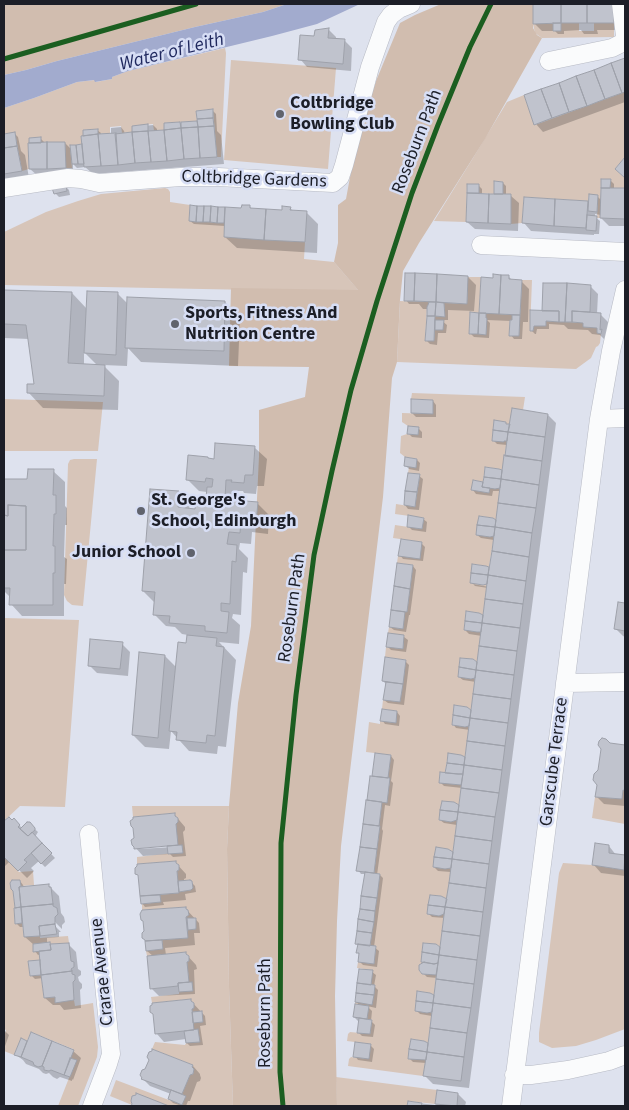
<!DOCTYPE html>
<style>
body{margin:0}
#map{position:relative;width:629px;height:1110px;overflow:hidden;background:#dee2ee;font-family:"Source Sans 3",sans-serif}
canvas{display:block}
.frame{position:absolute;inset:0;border:5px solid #1c1e27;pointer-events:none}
</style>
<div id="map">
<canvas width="629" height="1110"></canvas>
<div class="frame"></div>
</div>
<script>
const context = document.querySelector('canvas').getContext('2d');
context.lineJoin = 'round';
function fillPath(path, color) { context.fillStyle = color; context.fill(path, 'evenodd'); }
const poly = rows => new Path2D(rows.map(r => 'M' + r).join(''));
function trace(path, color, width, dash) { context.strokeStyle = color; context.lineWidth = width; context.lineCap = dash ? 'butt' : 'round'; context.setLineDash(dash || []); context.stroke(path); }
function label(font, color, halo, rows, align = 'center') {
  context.font = font + ' "Source Sans 3",sans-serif'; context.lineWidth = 5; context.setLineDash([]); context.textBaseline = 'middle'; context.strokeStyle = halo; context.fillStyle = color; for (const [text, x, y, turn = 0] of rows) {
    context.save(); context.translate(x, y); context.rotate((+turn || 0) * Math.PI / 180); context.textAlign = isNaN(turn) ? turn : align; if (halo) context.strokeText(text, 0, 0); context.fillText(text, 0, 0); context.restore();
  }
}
fillPath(poly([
 [553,23,553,31,561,31,561,23,579,23,579,31,594,31,594,23,614,23,614,37,542,38,535,33,533,24],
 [225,48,226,53,221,157,217,157,213,109,196,111,197,121,164,123,164,130,154,131,153,124,132,126,132,132,122,133,121,126,110,127,110,133,98,134,98,129,83,130,83,136,81,136,82,144,70,146,72,168,66,168,65,142,41,143,41,137,30,138,29,143,28,143,29,169,22,171,15,133,4,134,4,108,34,98,77,82,95,80,96,82,112,79,112,77,128,71],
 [231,60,336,68,328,169,224,160],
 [625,92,625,157,615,169,625,178,625,188,610,188,610,179,601,179,600,218,597,218,598,195,589,195,588,201,524,197,522,223,511,224,511,195,503,194,503,182,495,181,494,194,479,193,479,184,467,184,466,222,434,221,473,158,507,102,524,95,535,125],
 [165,188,168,189,170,192,170,202,190,205,189,221,224,223,224,237,305,242,304,259,334,262,359,291,302,291,4,285,4,232,46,212,78,201,101,194],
 [468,277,481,277,479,313,470,312,469,334,486,334,487,319,486,318,486,313,512,315,512,320,510,320,509,335,519,336,522,280,532,280,530,331,533,331,534,326,546,326,546,321,583,323,584,327,597,328,597,333,601,334,600,343,598,346,596,347,591,358,576,369,397,362,400,301,429,302,428,305,427,307,425,341,434,341,435,330,443,330,443,320,435,320,435,316,445,317,444,303,467,304],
 [412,393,525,397,523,410,512,409,510,424,506,424,506,422,494,421,492,441,504,442,504,441,507,441,502,470,499,469,485,467,483,482,473,480,472,490,489,493,490,488,500,488,496,520,493,518,479,516,476,535,490,537,494,536,489,567,486,566,473,564,470,582,483,585,487,584,483,615,479,613,466,611,464,630,477,632,481,632,477,662,473,659,460,658,458,677,471,679,475,678,471,710,467,707,454,705,452,725,465,727,469,726,465,757,461,755,448,754,445,773,440,772,439,782,461,785,459,805,454,802,442,801,439,820,451,822,457,820,453,852,448,849,436,848,433,867,445,869,451,868,447,899,441,896,430,895,427,914,439,916,444,914,440,947,436,944,423,943,421,962,424,962,420,965,419,970,422,974,436,975,434,995,430,993,417,991,415,1011,427,1013,432,1012,428,1043,424,1041,411,1039,409,1049,408,1059,426,1060,423,1076,348,1066,349,1059,351,1057,368,1059,370,1044,347,1041,348,1034,350,1032,370,1034,372,1020,367,1019,369,1006,355,1004,355,1002,372,1004,375,986,371,985,372,970,357,968,358,962,374,964,376,947,370,946,380,874,374,873,380,826,379,826,382,802,387,802,390,779,388,778,391,755,366,752,369,722,380,724,380,721,396,723,397,711,382,709,383,700,400,702,406,660,385,657,386,647,403,649,404,636,388,633,389,627,403,629,405,612,407,612,413,565,397,563,398,556,421,542,393,538,395,525,422,529,424,518,395,514,396,504,415,507,420,475,408,473,409,467,416,467,417,459,405,457,400,453,401,436,407,434,418,435,419,428,408,426,402,422,402,413,433,414,433,400,411,399],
 [4,399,103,402,98,451,4,451],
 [74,459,97,459,83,606,72,605,67,601,64,595,68,464,70,460],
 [4,618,79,620,65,807,20,806,4,821],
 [623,790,625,791,625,824,592,818,595,797,621,799],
 [132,806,229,806,227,849,229,987,233,1106,169,1106,136,1094,136,1095,132,1096,131,1101,132,1105,110,1096,116,1080,182,1105,185,1096,182,1094,190,1075,193,1074,194,1069,192,1067,193,1065,152,1049,155,1042,185,1045,186,1043,199,1042,198,1030,194,1030,193,1023,203,1022,202,1011,192,1012,192,1009,194,1008,194,1003,191,1001,190,999,152,1003,151,997,179,994,179,992,192,982,189,982,187,962,189,961,189,956,186,954,186,952,147,956,146,951,163,949,162,940,188,938,188,930,196,929,196,918,187,918,186,917,189,915,188,910,186,909,185,907,142,910,142,904,160,902,160,895,178,893,179,892,191,890,193,888,192,881,190,880,178,881,177,871,179,870,179,865,176,863,176,861,137,864,137,857,183,852,182,845,178,845,176,824,178,822,178,818,175,816,175,813,133,817],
 [4,857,19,872,33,871,34,885,21,886,20,880,12,880,10,883,11,889,13,891,15,908,14,909,15,924,22,923,24,937,40,936,40,938,68,936,69,943,50,944,50,942,33,944,34,951,39,951,40,960,28,961,30,976,41,975,44,998,55,997,56,1002,74,1000,75,1006,93,1003,98,1047,97,1057,78,1106,58,1106,76,1060,70,1058,73,1049,31,1032,27,1041,21,1039,14,1055,4,1051,4,1037,6,1030,4,1029],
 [563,863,592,865,625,870,625,1029,596,1040,576,1046,552,1048,539,1042,539,1033,559,873],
 [336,1077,437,1090,435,1104,408,1101,407,1106,337,1106]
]), '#d7c5b9');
fillPath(poly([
 [4,4,287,4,263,12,195,27,57,61,26,70,4,75],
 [441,4,533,4,533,28,537,35,542,38,485,139,419,243,403,271,400,300,397,362,392,378,383,497,341,846,337,921,335,996,337,1106,233,1106,229,987,227,849,229,806,238,703,251,626,259,456,259,410,305,397,309,367,229,366,231,288,358,290,334,262,338,243,338,205,346,199,357,139,376,81,400,23,415,15]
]), '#d1bdaf');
fillPath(poly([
 [287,4,360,4,317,24,272,36,128,71,112,77,112,79,95,82,94,80,77,82,34,98,4,108,4,75,26,70,57,61,195,27,263,12]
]), '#a2abce');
fillPath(poly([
 [534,4,620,4,621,30,597,30,598,34,584,34,581,30,564,31,564,34,558,34,555,31,542,31,534,23],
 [328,29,336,37,336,40,345,41,352,48,351,71,307,67,300,59,315,38],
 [625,60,625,102,543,132,536,124,525,96],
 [212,110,216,114,217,131,221,135,224,164,93,174,85,167,77,168,73,164,73,175,38,176,30,169,40,138,44,142,44,144,65,143,72,150,82,146,97,130,101,133,101,136,113,135,111,133,111,128,121,127,124,131,125,134,134,133,133,127,153,125,157,129,157,131,166,131,165,124,199,122],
 [15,134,18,137,21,151,25,155,29,178,4,183,4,136],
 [610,180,614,184,614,189,625,190,625,226,609,226,601,218,601,215,595,214,595,217,600,221,599,234,594,234,594,235,531,231,524,223,525,198,589,202,597,196,602,201],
 [503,183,506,186,506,195,511,196,519,203,518,231,475,229,467,222,469,185,478,185,482,189,482,195,497,195],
 [66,187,69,190,70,195,59,197,55,193],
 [191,206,243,209,249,206,253,210,284,211,290,208,294,212,306,212,318,224,317,253,237,248,225,237,225,226,194,224,190,221],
 [508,276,512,280,521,281,529,289,528,322,523,322,522,339,514,339,511,335,511,321,487,320,490,323,489,338,474,337,470,333,480,314,494,279],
 [468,277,476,285,474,311,448,310,448,320,441,320,447,325,446,333,438,333,437,345,430,344,427,341,428,309,423,309,419,304,409,304,406,300],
 [590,286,598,294,597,314,600,314,608,322,608,337,606,341,600,335,592,334,588,330,568,329,564,325,549,324,549,329,537,329,536,334,535,334,531,330,543,312],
 [4,291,72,293,87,309,118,294,128,304,225,302,240,317,238,366,141,362,128,348,127,366,103,365,119,381,118,410,43,408,28,392,36,385,29,339,4,338],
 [84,352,98,366,84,365],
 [433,401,436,405,436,417,416,417,412,413],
 [548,415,556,423,469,1088,433,1084,425,1076,426,1063,413,1062,409,1058,423,1042,429,1045,432,1016,420,1014,416,1010,435,998,437,978,427,977,420,970,424,964,422,962,441,949,445,918,432,917,428,913,447,901,451,872,438,871,434,867,454,853,457,825,444,823,440,820,460,807,462,788,444,786,440,782,446,774,466,759,470,730,456,728,453,724,472,713,476,682,463,680,459,677,478,665,482,636,469,634,465,630,479,614,484,617,488,588,475,586,471,582,485,567,490,569,494,540,481,538,477,535,496,522,501,491,493,491,492,496,476,494,473,490,474,481,484,483,498,470,503,472,507,445,497,444,493,440,505,423,507,425],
 [473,582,490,585,489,587,473,584],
 [409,427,419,429,422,432,422,438,412,437,408,433],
 [255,448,267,459,264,486,257,486,256,494,244,493,243,491,238,491,237,502,257,503,269,515,268,534,252,532,251,544,240,543,239,549,248,558,247,573,243,572,241,615,233,614,232,618,240,625,239,644,219,642,236,660,226,747,218,746,217,754,189,751,171,731,169,749,145,747,133,735,165,656,177,668,187,644,188,635,182,634,175,627,166,626,154,614,155,603,143,591,178,493,190,504,189,510,196,510,207,499,207,492,199,491,187,479,215,460],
 [417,460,420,463,419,471,409,469,406,466],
 [53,471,65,482,65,506,67,508,67,525,65,525,64,557,67,559,66,584,64,584,64,616,22,616,11,604,11,598,4,591,4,481,29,481],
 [419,476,423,479,419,510,408,509,405,505],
 [423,519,427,522,426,532,412,530,408,526],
 [421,543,425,547,423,561,403,559,400,555],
 [398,564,413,566,416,570,410,615,409,615,406,632,394,630,390,627],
 [619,603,625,604,625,637,623,636,616,629],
 [389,634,404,637,408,640,406,652,391,650,387,646],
 [122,644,130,652,128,676,97,673,89,665],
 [405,661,409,665,404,705,388,703,384,700,386,684,383,681],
 [397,712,400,716,399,726,385,724,382,720],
 [610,744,625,746,625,806,604,804,596,796,600,770],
 [376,754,391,756,394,760,391,781,393,783,390,806,385,805,382,829,383,831,377,875,380,875,383,878,374,947,379,951,377,967,363,965,359,961,360,955,358,953,359,945,356,943,366,874,361,874,358,870,371,777,373,777],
 [174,814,185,827,185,830,183,832,186,856,173,857,170,854,143,856,133,845],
 [174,844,174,847,139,849,139,847],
 [9,818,12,822,14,820,22,828,29,824,38,832,35,837,55,858,45,867,39,861,31,868,34,871,27,878,10,861,4,867,4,823],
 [609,846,616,855,625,856,625,876,601,873,594,865],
 [175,862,186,874,186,878,184,879,184,882,191,882,195,886,196,892,185,894,186,900,163,902,164,905,145,907,142,903,139,876],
 [20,881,23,885,24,887,48,885,59,896,61,913,64,917,65,922,62,925,62,929,52,919,50,921,61,932,59,932,59,937,47,938,47,944,52,945,68,944,76,952,78,969,81,971,81,975,78,977,79,981,82,984,82,988,80,990,81,1008,64,1010,60,1005,53,1005,45,998,43,978,35,979,31,975,41,963,41,954,38,955,35,951,34,945,25,937,24,927,20,927,16,923,17,909,15,891],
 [185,908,199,923,200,933,194,933,195,945,165,948,166,955,185,953,196,965,197,969,194,970,195,994,159,996,151,988,153,956,147,951,146,941],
 [372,972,376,975,374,986,378,990,376,1008,367,1006,372,1011,371,1021,375,1025,373,1037,362,1036,358,1032,360,1021,358,1021,354,1017,361,1006,356,1002],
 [190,1000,205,1016,206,1025,200,1026,203,1045,190,1046,187,1043,186,1039,164,1042,157,1034],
 [4,1030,9,1035,4,1049],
 [22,1040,28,1042,73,1051,81,1058,73,1080,72,1079,72,1081,60,1077,57,1079,53,1077,49,1073,46,1074,43,1073,39,1069,26,1064,23,1060,16,1055],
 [370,1045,374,1049,372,1062,358,1060,355,1056],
 [153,1051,193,1066,200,1074,200,1075,201,1078,200,1081,197,1082,190,1101,188,1101,186,1106,182,1106,173,1103,169,1099,171,1094,150,1086,143,1079],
 [438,1092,458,1094,466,1102,465,1106,408,1106,409,1102,436,1105]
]), '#0003');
const building = poly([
 [533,4,561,4,561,23,533,24,533,4],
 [561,4,587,4,587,23,561,23,561,4],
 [587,4,613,4,614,23,587,23,587,4],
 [553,23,561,23,561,31,553,31,553,23],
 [329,28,328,38,345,39,343,64,298,60,300,35,314,36,315,30,329,28],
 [625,58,625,92,622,93,611,63,625,58],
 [611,63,622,93,605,99,594,70,611,63],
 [594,70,605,99,587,106,576,76,594,70],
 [576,76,587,106,569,112,559,83,576,76],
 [559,83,569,112,552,118,541,89,559,83],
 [541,89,552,118,534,125,524,95,541,89],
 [213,109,213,118,197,119,196,111,213,109],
 [213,118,214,126,198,127,197,119,213,118],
 [197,121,198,127,181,128,181,122,197,121],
 [180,122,181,128,164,130,164,123,180,122],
 [148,124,148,131,132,132,132,126,148,124],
 [214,126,217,157,200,158,198,127,214,126],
 [198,127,200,158,184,159,181,128,198,127],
 [181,128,184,159,167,161,164,130,181,128],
 [98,129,98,134,83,136,83,130,98,129],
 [164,130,167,161,151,162,148,131,164,130],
 [148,131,151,162,135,163,132,132,148,131],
 [15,132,17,146,4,148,4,134,15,132],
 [132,132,135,163,118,165,115,134,132,132],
 [116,133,118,165,101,166,98,134,116,133],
 [98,134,101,166,84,167,81,136,98,134],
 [41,137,41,143,29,143,29,138,41,137],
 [47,142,47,169,29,169,28,143,47,142],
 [47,142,65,142,66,168,47,169,47,142],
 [82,144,84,164,78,164,76,145,82,144],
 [70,145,76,145,78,164,72,164,70,145],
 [17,146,22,171,4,174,4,148,17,146],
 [625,157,625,178,615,169,625,157],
 [601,179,611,179,610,188,601,188,601,179],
 [494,181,503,182,503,194,494,194,494,181],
 [467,184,479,184,479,193,467,193,467,184],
 [66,185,67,191,54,194,52,188,66,185],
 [601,188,625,188,625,219,600,218,601,188],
 [467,193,489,194,488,223,466,222,467,193],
 [489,194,511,194,511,224,488,223,489,194],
 [589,194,598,195,597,212,588,211,589,194],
 [524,197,555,199,554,226,522,223,524,197],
 [555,199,588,201,586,228,554,226,555,199],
 [190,205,197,206,196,222,189,221,190,205],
 [242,205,250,205,250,208,266,209,264,240,224,237,225,207,241,208,242,205],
 [197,206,204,206,203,222,196,222,197,206],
 [204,206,211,206,210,222,203,222,204,206],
 [211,206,218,207,217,223,210,222,211,206],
 [282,206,291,207,290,210,307,211,305,242,264,240,266,209,282,210,282,206],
 [218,207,225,207,224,223,217,223,218,207],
 [587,215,597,216,596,231,586,230,587,215],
 [405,273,415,273,414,301,404,301,405,273],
 [415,273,437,274,436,302,414,301,415,273],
 [437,274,468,276,467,304,436,302,437,274],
 [493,274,501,275,499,314,479,313,481,277,493,278,493,274],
 [501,275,509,275,509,279,522,280,520,315,499,314,501,275],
 [543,283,567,283,565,322,559,322,559,311,542,311,543,283],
 [567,283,591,285,590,312,572,311,572,322,565,322,567,283],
 [4,290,72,292,68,363,105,365,104,396,27,393,27,384,34,384,26,325,4,324,4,290],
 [87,291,118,292,116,355,84,353,87,291],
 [127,297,225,301,224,351,125,348,127,297],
 [429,302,436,302,435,316,427,316,427,307,428,305,429,302],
 [436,302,444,303,445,317,435,316,436,302],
 [530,310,559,311,559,322,546,321,546,326,534,326,533,331,530,331,530,310],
 [572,311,601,313,600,330,602,329,601,334,597,333,597,328,583,327,583,323,572,322,572,311],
 [470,312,479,313,478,334,469,334,470,312],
 [479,313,486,313,486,318,487,318,486,335,478,334,479,313],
 [512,315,520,315,519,336,509,336,510,320,512,320,512,315],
 [427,316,435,316,434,341,425,341,427,316],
 [435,320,444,320,443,330,435,330,435,320],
 [411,399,433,400,433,414,411,413,411,399],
 [512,408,548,414,545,437,508,432,512,408],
 [494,420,506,422,506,424,510,424,508,432,493,430,494,420],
 [408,426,419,427,418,435,407,434,408,426],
 [493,430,508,432,507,441,504,441,504,442,492,441,493,430],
 [508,432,545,437,542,461,505,456,508,432],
 [215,443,255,446,253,475,245,475,244,483,231,482,232,480,226,480,225,499,206,498,207,487,212,487,213,479,206,478,205,482,186,480,188,455,208,457,208,458,214,459,215,443],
 [504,455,542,461,539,485,501,479,504,455],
 [405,457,417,459,416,468,404,466,405,457],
 [485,467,499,469,502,470,501,479,484,477,485,467],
 [28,469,54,469,53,495,56,495,56,514,54,514,53,546,55,546,55,573,53,573,53,605,9,605,10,588,4,588,4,550,26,550,26,506,8,505,8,516,4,515,4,479,27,479,28,469],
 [408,473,420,474,417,492,405,491,408,473],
 [484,477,501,479,500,488,495,489,482,487,484,477],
 [501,479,539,485,536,508,498,503,501,479],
 [473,480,483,482,482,487,490,488,489,493,471,490,473,480],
 [150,489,179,491,178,507,195,509,196,497,258,502,256,523,241,521,240,533,229,532,227,544,237,545,236,562,232,561,230,604,221,603,221,611,229,612,227,633,205,631,205,626,169,623,170,616,153,615,155,592,142,591,150,489],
 [405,491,417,492,415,507,404,505,405,491],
 [498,503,536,508,532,533,495,527,498,503],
 [8,505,26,506,26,550,4,550,4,515,8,516,8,505],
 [408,515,424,518,422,529,407,527,408,515],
 [479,516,493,518,496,520,495,527,477,525,479,516],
 [477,525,495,527,494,536,490,537,476,535,477,525],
 [495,527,532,533,529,557,492,551,495,527],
 [401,539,422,542,420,559,398,556,401,539],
 [492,551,529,557,526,581,488,575,492,551],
 [397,563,413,565,410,589,394,586,397,563],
 [472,564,486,566,489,567,488,575,471,573,472,564],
 [471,573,488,575,487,584,483,585,470,583,471,573],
 [488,575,526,581,523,604,485,599,488,575],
 [394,586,410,589,407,612,391,610,394,586],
 [485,599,523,604,520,628,482,623,485,599],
 [618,602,625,603,625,631,614,629,618,602],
 [391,610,405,612,403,629,389,627,391,610],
 [466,611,479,613,483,615,482,623,465,621,466,611],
 [465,621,482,623,481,632,477,632,464,630,465,621],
 [482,623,520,628,517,651,479,646,482,623],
 [388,633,404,635,403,649,386,647,388,633],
 [187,635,217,638,216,646,224,647,215,736,207,735,206,743,176,740,177,732,169,731,178,642,186,643,187,635],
 [90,639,123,642,120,669,88,666,90,639],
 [479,646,517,651,514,675,476,670,479,646],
 [139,652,165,655,158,738,132,735,139,652],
 [385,657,406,660,403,684,382,681,385,657],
 [460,658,473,659,477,662,476,670,459,667,460,658],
 [459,667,476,670,475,678,471,679,458,677,459,667],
 [476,670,514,675,511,699,473,694,476,670],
 [386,682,403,684,400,702,383,700,386,682],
 [473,694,511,699,508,723,470,718,473,694],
 [454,705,467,707,471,710,470,718,453,715,454,705],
 [382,709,397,711,396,723,380,721,382,709],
 [453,715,470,718,469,726,465,727,452,725,453,715],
 [470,718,508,723,505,746,467,741,470,718],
 [602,738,606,739,610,743,625,745,625,791,623,790,622,799,595,797,597,785,593,780,594,774,598,770,601,749,598,745,599,741,602,738],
 [467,741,505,746,502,770,464,765,467,741],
 [375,753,391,755,388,778,372,776,375,753],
 [448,753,461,755,465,757,464,765,447,763,448,753],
 [447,763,464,765,463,774,458,774,445,773,447,763],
 [464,765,502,770,499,793,461,788,464,765],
 [440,772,458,774,463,774,461,785,439,783,440,772],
 [370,776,390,778,387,803,367,800,370,776],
 [461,788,499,793,495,817,458,812,461,788],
 [366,800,382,802,379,826,363,824,366,800],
 [442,801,454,802,459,805,458,812,440,810,442,801],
 [440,810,458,812,457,820,451,822,439,820,440,810],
 [458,812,495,817,492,841,455,836,458,812],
 [175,813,175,816,178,818,178,822,176,824,178,845,134,849,134,847,132,845,131,840,134,838,133,828,131,826,130,821,133,819,133,817,175,813],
 [9,817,12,820,14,818,20,825,18,827,28,836,32,832,42,843,24,860,27,862,18,871,4,857,4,821,9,817],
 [27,822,30,822,35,828,35,830,28,836,20,829,27,822],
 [363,824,380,826,377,849,360,847,363,824],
 [455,836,492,841,489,864,452,859,455,836],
 [42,843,52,853,41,864,31,853,42,843],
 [595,843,609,845,609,853,625,855,624,870,592,865,595,843],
 [182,845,183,853,168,854,167,846,182,845],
 [360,847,377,849,374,873,356,871,360,847],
 [436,847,448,849,453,852,452,859,434,857,436,847],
 [434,857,452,859,451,868,445,869,433,867,434,857],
 [452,859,489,864,486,888,449,883,452,859],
 [176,861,176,863,179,865,179,870,177,871,179,893,140,896,138,875,135,874,135,868,137,866,137,864,176,861],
 [365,872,380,874,377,898,361,896,365,872],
 [12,880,20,880,21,886,19,887,21,907,15,908,13,891,11,889,10,883,12,880],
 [190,880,192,881,193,888,191,890,179,892,178,881,190,880],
 [449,883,486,888,483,912,445,907,449,883],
 [49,884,49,887,51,887,53,904,21,907,19,887,49,884],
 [160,895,161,902,141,904,140,896,160,895],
 [430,895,441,896,447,899,445,907,428,905,430,895],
 [361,896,377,898,375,911,360,909,361,896],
 [53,904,53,906,57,908,58,914,55,917,55,924,39,926,40,936,24,937,21,907,53,904],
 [428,905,445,907,444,914,439,916,427,914,428,905],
 [21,907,22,923,15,924,14,908,21,907],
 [186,907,186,909,188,910,189,915,186,917,188,938,145,941,145,940,142,938,142,933,144,931,143,921,141,920,140,914,142,910,186,907],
 [445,907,483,912,480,936,442,931,445,907],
 [360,909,375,911,374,922,358,919,360,909],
 [187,918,196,918,196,929,188,930,187,918],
 [358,919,374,922,372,933,357,931,358,919],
 [55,924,57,934,40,936,39,926,55,924],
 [357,931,372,933,370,946,355,944,357,931],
 [442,931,480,936,477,960,439,955,442,931],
 [162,940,163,949,146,951,145,941,162,940],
 [50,942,51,950,33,952,33,944,50,942],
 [69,943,71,961,74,962,74,967,71,969,72,971,41,975,39,951,51,950,50,944,69,943],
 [423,943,436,944,440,947,439,955,422,952,423,943],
 [358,944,376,946,374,964,358,962,359,953,356,953,358,944],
 [186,952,186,954,189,956,189,961,187,962,189,982,178,983,178,986,150,989,147,956,186,952],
 [422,952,439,955,438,963,434,964,421,962,422,952],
 [439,955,477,960,474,984,436,979,439,955],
 [40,960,41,975,30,976,28,961,40,960],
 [424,962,434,964,438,963,436,975,422,974,419,970,419,965,424,962],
 [359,969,373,970,371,985,357,983,359,969],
 [72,971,72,974,75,975,75,980,73,982,74,1000,55,1003,55,997,44,998,41,975,72,971],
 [436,979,474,984,471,1008,433,1003,436,979],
 [192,982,193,991,179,992,178,983,192,982],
 [357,983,375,985,374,995,356,993,357,983],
 [417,991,430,993,434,995,433,1003,416,1001,417,991],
 [356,993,374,995,372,1005,355,1002,356,993],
 [191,999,191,1001,194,1003,194,1008,192,1009,194,1030,155,1034,153,1014,150,1012,150,1006,152,1005,152,1003,191,999],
 [416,1001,433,1003,432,1012,427,1013,415,1011,416,1001],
 [433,1003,471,1008,467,1033,430,1028,433,1003],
 [355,1004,369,1006,367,1019,353,1017,355,1004],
 [202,1011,203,1022,193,1023,192,1012,202,1011],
 [359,1018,372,1020,370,1034,357,1033,359,1018],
 [430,1028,467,1033,464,1057,427,1052,430,1028],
 [198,1029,200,1042,186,1043,184,1031,198,1029],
 [31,1032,52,1041,42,1066,38,1067,34,1065,33,1062,21,1057,31,1032],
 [21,1038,27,1041,21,1057,14,1055,21,1038],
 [411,1039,424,1041,428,1043,427,1052,409,1049,411,1039],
 [52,1041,74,1050,64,1075,51,1070,49,1071,44,1070,44,1067,42,1066,52,1041],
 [355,1042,371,1044,369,1059,353,1057,355,1042],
 [152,1049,193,1065,192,1067,194,1069,193,1074,190,1075,182,1094,141,1079,142,1078,140,1075,142,1070,145,1069,149,1060,147,1057,149,1052,152,1051,152,1049],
 [409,1049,427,1052,426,1060,408,1059,409,1049],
 [427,1052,464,1057,461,1081,423,1076,427,1052],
 [70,1058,77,1060,70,1077,64,1075,70,1058],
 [171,1090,186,1096,182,1105,168,1099,171,1090],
 [437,1090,458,1093,457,1106,435,1104,437,1090],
 [136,1093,169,1106,131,1106,132,1104,131,1101,132,1096,136,1095,136,1093],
 [408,1101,422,1103,421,1106,407,1106,408,1101]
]);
fillPath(building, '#c0c3cd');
trace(building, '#9ea1aa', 1);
const street = poly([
 [549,61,612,48,622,43,624,40,625,36,621,4],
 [4,188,68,178,81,179,99,183,181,177,218,177,333,183,340,177,344,165,370,67,386,22,391,15,399,9,411,4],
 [481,245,625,252],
 [599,419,625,418],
 [565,683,625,682],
 [89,834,111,1054,108,1064,92,1106],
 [514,1075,531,1075,568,1070,609,1061,625,1055],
 [511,1106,599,419,611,351,625,290]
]);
trace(street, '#b7bac4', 19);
trace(street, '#fafbfc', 18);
trace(poly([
 [4,59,196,4],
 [283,1106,280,1072,281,843,296,695,314,555,332,471,351,390,377,301,412,193,438,125,470,47,491,4]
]), '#1b5e20', 5);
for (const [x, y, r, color] of [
 [280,114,5,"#60636d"],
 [175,324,5,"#60636d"],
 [141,511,5,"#60636d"],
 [191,553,5,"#60636d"]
]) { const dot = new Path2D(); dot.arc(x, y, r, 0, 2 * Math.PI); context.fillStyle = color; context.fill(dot); trace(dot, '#d7def5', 2); }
label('bold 18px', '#1c1e27', '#d7def5', [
 ["Coltbridge",290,104],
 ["Bowling Club",290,125],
 ["Sports, Fitness And",185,314],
 ["Nutrition Centre",185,335],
 ["St. George's",151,501],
 ["School, Edinburgh",151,522],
 ["Junior School",181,553,"right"]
], 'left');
label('18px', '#1c1e27', '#d7def5', [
 ["Roseburn Path",418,142,-69],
 ["Coltbridge Gardens",254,180,2],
 ["Roseburn Path",293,608,-82],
 ["Garscube Terrace",555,762,-83],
 ["Crarae Avenue",103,972,-96],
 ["Roseburn Path",266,1013,-90]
]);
label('italic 19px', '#1e275d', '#d7def5', [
 ["Water of Leith",172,53,-14]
]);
</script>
